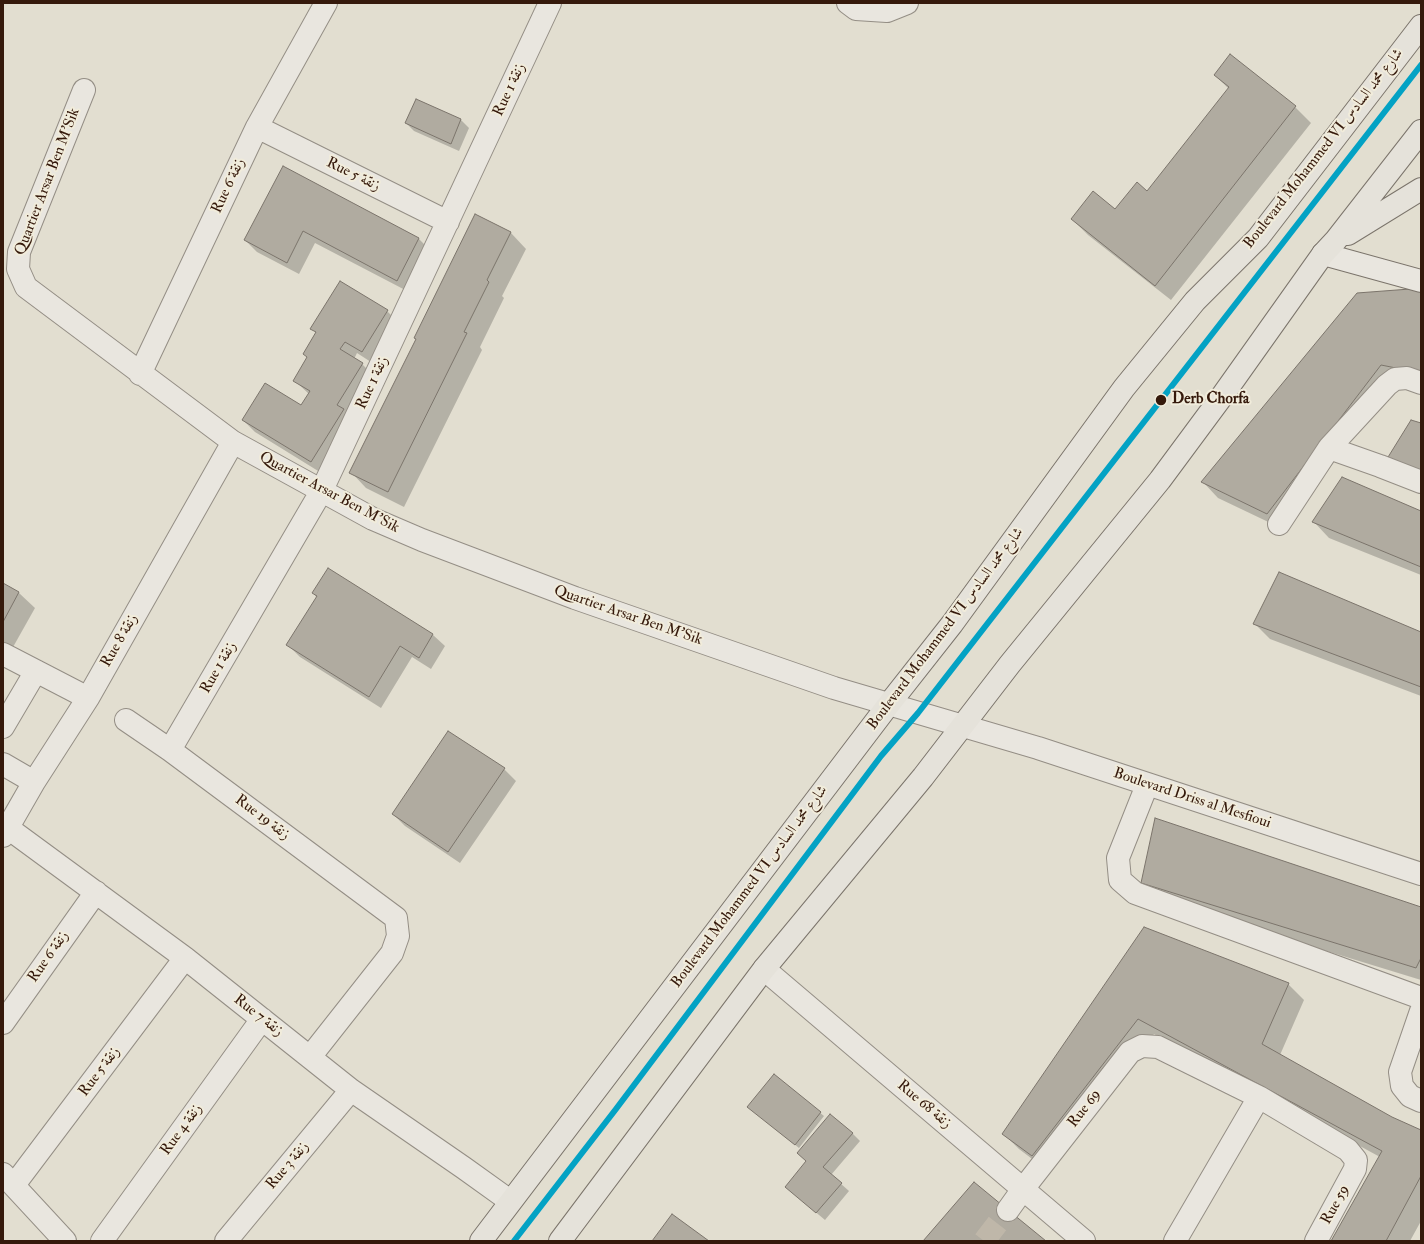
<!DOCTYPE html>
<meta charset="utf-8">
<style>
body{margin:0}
#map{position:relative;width:1424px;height:1244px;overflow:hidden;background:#e2ded0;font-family:"IM FELL Double Pica",serif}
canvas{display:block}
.frame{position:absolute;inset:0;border:4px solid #35190b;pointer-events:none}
</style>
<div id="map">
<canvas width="1424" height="1244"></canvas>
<div class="frame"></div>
</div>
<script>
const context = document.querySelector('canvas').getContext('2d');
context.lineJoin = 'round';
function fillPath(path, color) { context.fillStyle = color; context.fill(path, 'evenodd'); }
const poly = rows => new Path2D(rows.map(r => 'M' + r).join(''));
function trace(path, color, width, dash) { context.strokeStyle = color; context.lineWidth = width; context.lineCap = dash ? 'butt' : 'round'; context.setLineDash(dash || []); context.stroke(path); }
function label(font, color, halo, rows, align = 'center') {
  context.font = font + ' "IM FELL Double Pica",Amiri,serif'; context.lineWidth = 4; context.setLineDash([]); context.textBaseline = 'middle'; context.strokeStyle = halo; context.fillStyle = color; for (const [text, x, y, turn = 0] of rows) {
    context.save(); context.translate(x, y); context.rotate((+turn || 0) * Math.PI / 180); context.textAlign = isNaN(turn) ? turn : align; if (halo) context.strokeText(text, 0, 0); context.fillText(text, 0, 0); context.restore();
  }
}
fillPath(poly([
 [1215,75,1295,107,1311,123,1171,300,1088,235,1072,219,1116,210,1148,192,1229,89],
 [416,100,461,120,469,128,459,151,414,131,406,123],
 [284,167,419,239,431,251,409,292,315,243,299,274,257,252,245,240],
 [476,215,511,233,526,249,502,296,504,298,480,347,482,350,404,507,366,488,351,472,417,340],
 [1421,293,1397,380,1283,529,1218,498,1203,482],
 [387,311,399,323,374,364,357,353,354,359,362,364,374,376,323,474,255,432,243,420,301,407,309,394,294,380,308,358,316,333,312,328],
 [1421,512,1421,575,1329,538,1314,522],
 [328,569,433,635,445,646,431,669,412,657,381,708,300,657,288,645,317,598,313,593],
 [3,584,19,593,35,608,8,656,3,653],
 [1254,623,1421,633,1421,696,1270,639],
 [504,769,516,781,460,863,405,826,393,814],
 [1142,883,1421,908,1421,980,1157,899],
 [1145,929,1288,984,1304,1000,1280,1055,1392,1118,1421,1132,1421,1221,1410,1241,1332,1241,1380,1157,1154,1034,1048,1171,1019,1149,1004,1134],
 [774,1075,824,1116,799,1148,752,1110],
 [852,1133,860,1141,831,1175,849,1191,825,1220,794,1194]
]), '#0003');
const building = poly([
 [1230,54,1296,106,1155,286,1071,219,1093,191,1115,209,1137,182,1147,191,1229,87,1214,75,1230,54],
 [416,99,461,119,451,144,405,123,416,99],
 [283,166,419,238,397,281,303,231,287,263,244,240,283,166],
 [475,214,511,232,487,280,489,282,464,332,467,333,388,492,349,473,416,339,414,338,475,214],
 [340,281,388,310,362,352,345,342,340,349,363,363,337,405,344,409,311,462,242,420,265,383,301,405,310,391,293,381,307,357,303,354,316,332,310,329,340,281],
 [1410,289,1421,292,1421,373,1381,365,1267,514,1201,482,1357,293,1410,289],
 [1411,420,1421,423,1421,475,1385,462,1411,420],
 [1342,477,1421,511,1421,567,1312,522,1342,477],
 [328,568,433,634,419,658,400,646,369,697,286,645,317,596,312,593,328,568],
 [1279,572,1421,632,1421,687,1253,624,1279,572],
 [3,583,19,592,3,622,3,583],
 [448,731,505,768,448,852,392,814,448,731],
 [1155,818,1421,907,1421,958,1416,968,1141,883,1155,818],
 [1144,927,1289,983,1262,1044,1392,1117,1421,1130,1421,1176,1386,1241,1331,1241,1382,1151,1138,1019,1032,1156,1002,1134,1144,927],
 [774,1074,821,1112,795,1145,747,1107,774,1074],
 [830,1114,853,1133,823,1167,842,1183,816,1213,785,1187,806,1161,797,1153,830,1114],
 [974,1182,1008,1210,1046,1241,923,1241,974,1182],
 [672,1214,709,1241,652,1241,672,1214]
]);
fillPath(building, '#b0aba0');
trace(building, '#7b746b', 1);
trace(poly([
 [984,1241,1008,1210]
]), '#bfb7a9', 22, [22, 11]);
const street = poly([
 [848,3,856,9,887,11,907,3],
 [84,90,19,252,18,269,26,287,233,442,373,519,422,540,575,598,834,688,1038,748,1421,874],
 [257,127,448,222],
 [140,374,257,127,326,3],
 [1421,383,1407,378,1395,379,1387,385,1329,448,1380,466,1421,482],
 [1279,524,1329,448],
 [3,654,88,698],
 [126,720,170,750,396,918,398,936,392,953,310,1057],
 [3,727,36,671],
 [170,750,322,490,550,3],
 [3,764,34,782],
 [1147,785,1118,858,1120,880,1135,893,1421,998],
 [8,828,185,958,351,1090,464,1168,510,1201],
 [3,836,34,782,88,698,233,442],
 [764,969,1084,1241],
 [1421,1011,1400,1072,1402,1086,1410,1096,1421,1101],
 [3,1023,96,892],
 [3,1174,65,1241],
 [14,1185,185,958],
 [1008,1210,1023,1189,1130,1052,1142,1046,1158,1047,1259,1097,1348,1150,1356,1160,1355,1169,1316,1241],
 [102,1241,262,1019],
 [226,1241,351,1090],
 [1175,1241,1259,1097]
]);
const secondary = poly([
 [1323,254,1421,281]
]);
const primary = poly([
 [1348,234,1421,189],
 [481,1241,889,704,952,624,1124,388,1195,301,1258,238,1421,26],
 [560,1241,764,969,923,777,1010,664,1160,480,1220,399,1323,254,1336,240,1421,131]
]);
trace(street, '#948e85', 24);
trace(secondary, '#7b746b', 24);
trace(primary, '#7b746b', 24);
trace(street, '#e9e6df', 22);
trace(secondary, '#e9e6df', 22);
trace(primary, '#e5e2da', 22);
trace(poly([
 [514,1241,616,1109,881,756,918,713,1421,65]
]), '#03a2c4', 6);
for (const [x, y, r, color] of [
 [1161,400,6,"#35190b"]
]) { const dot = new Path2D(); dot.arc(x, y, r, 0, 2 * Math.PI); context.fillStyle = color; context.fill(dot); trace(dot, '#f1ecdb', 1.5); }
label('15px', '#35190b', '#f1ecdb', [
 ["Rue 1 زنقة",510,90,-65],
 ["Boulevard Mohammed VI شارع محمد السادس",1324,149,-52],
 ["Rue 5 زنقة",353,175,26],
 ["Quartier Arsar Ben M'Sik",48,182,-69],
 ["Rue 6 زنقة",229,186,-65],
 ["Rue 1 زنقة",373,383,-65],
 ["Quartier Arsar Ben M'Sik",329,493,28],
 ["Quartier Arsar Ben M'Sik",628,616,19],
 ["Boulevard Mohammed VI شارع محمد السادس",946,629,-53],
 ["Rue 8 زنقة",120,641,-60],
 ["Rue 1 زنقة",219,668,-60],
 ["Boulevard Driss al Mesfioui",1192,799,18],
 ["Rue 19 زنقة",262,818,37],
 ["Boulevard Mohammed VI شارع محمد السادس",750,887,-53],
 ["Rue 6 زنقة",49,957,-55],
 ["Rue 7 زنقة",258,1016,38],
 ["Rue 5 زنقة",100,1072,-53],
 ["Rue 68 زنقة",924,1105,40],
 ["Rue 69",1085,1109,-52],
 ["Rue 4 زنقة",182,1130,-54],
 ["Rue 3 زنقة",288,1166,-50],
 ["Rue 59",1336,1205,-61]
]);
label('bold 15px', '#35190b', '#f1ecdb', [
 ["Derb Chorfa",1172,400]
], 'left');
</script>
